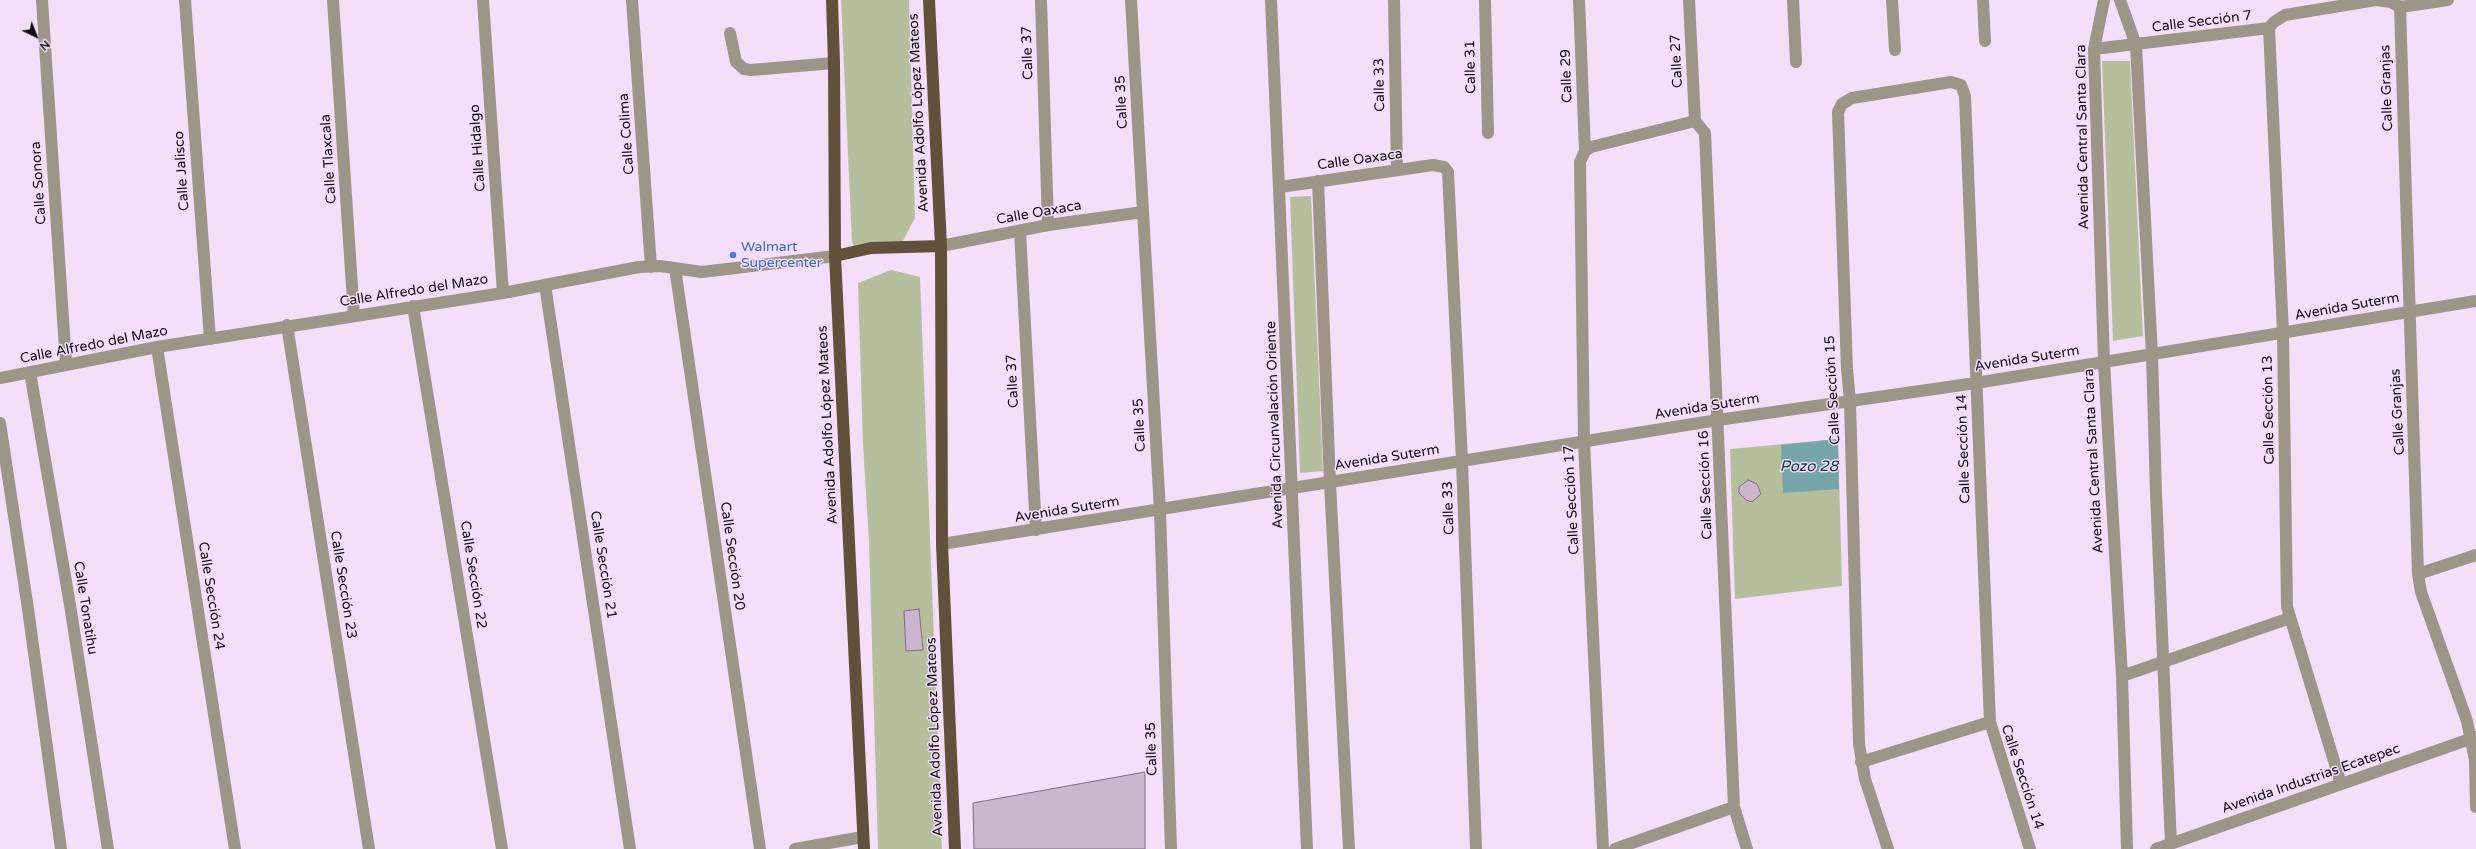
<!DOCTYPE html>
<meta charset="utf-8">
<style>
body{margin:0}
#map{position:relative;width:2476px;height:849px;overflow:hidden;background:#f5def9;font-family:"Varela Round",sans-serif}
canvas{display:block}
.north{position:absolute;left:16px;top:16px;width:40px;height:40px;-webkit-text-stroke:3px #f5def9;paint-order:stroke;rotate:137deg;font-size:11px;font-weight:700;line-height:16px;text-align:center;color:#110a13}
.north::after{content:'';display:block;margin:auto;width:14px;height:18px;background:#110a13;clip-path:polygon(50% 0,100% 100%,50% 72%,0 100%)}
</style>
<div id="map">
<canvas width="2476" height="849"></canvas>
<div class="north">N</div>
</div>
<script>
const context = document.querySelector('canvas').getContext('2d');
context.lineJoin = 'round';
function fillPath(path, color) { context.fillStyle = color; context.fill(path, 'evenodd'); }
const poly = rows => new Path2D(rows.map(r => 'M' + r).join(''));
function trace(path, color, width, dash) { context.strokeStyle = color; context.lineWidth = width; context.lineCap = dash ? 'butt' : 'round'; context.setLineDash(dash || []); context.stroke(path); }
function label(font, color, halo, rows, align = 'center') {
  context.font = font + ' "Varela Round",sans-serif'; context.lineWidth = 3; context.setLineDash([]); context.textBaseline = 'middle'; context.strokeStyle = halo; context.fillStyle = color; for (const [text, x, y, turn = 0] of rows) {
    context.save(); context.translate(x, y); context.rotate((+turn || 0) * Math.PI / 180); context.textAlign = isNaN(turn) ? turn : align; if (halo) context.strokeText(text, 0, 0); context.fillText(text, 0, 0); context.restore();
  }
}
fillPath(poly([
 [841,0,909,0,915,218,897,252,858,254,852,242],
 [2102,61,2130,61,2143,336,2113,341],
 [1311,196,1323,471,1300,473,1290,197],
 [891,270,920,277,942,849,878,849,869,542,863,444,858,283],
 [1838,439,1842,586,1735,599,1730,449]
]), '#b5bf9e');
fillPath(poly([
 [1838,439,1839,489,1783,493,1781,445]
]), '#77a4a9');
const building = poly([
 [1748,480,1757,484,1761,494,1752,502,1746,500,1739,493,1739,487,1748,480],
 [919,609,923,650,906,651,904,611,919,609],
 [1145,772,1145,849,974,849,973,803,1145,772]
]);
fillPath(building, '#cbb5cf');
trace(building, '#806c84', 1);
trace(poly([
 [42,0,66,364],
 [185,0,210,339],
 [333,0,354,316],
 [483,0,503,293],
 [632,0,651,267],
 [1041,0,1048,225],
 [1131,0,1160,511,1171,849],
 [1271,0,1307,849],
 [1394,0,1397,170],
 [1485,0,1488,133],
 [1579,0,1585,151],
 [1689,0,1695,121],
 [1793,0,1796,62],
 [1892,0,1895,50],
 [1983,0,1985,41],
 [2104,0,2094,49,2104,362,2122,676,2127,849],
 [2120,0,2136,45,2152,355,2156,493,2171,844],
 [2400,7,2418,574,2421,592,2467,721,2475,760,2476,807],
 [2269,28,2283,333,2287,607,2341,784],
 [730,33,736,62,744,69,751,70,834,63],
 [2094,49,2269,28,2274,22,2285,15,2376,0,2391,2,2400,7,2448,0],
 [1695,121,1705,133,1734,807,1747,849],
 [1318,181,1330,483,1349,849],
 [1280,187,1433,165,1444,167,1448,172,1462,461,1476,849],
 [1020,231,1036,530],
 [941,246,1048,225,1143,212],
 [675,268,760,849],
 [545,285,630,849],
 [413,306,502,849],
 [287,325,369,849],
 [157,347,235,849],
 [30,372,70,605,108,849],
 [0,378,157,347,503,293,639,267,660,266,702,272,835,256],
 [0,423,28,609,61,849],
 [942,544,1718,420,1976,383,2476,301],
 [2418,574,2476,555],
 [2122,676,2290,618],
 [1861,762,1990,722],
 [795,849,863,837],
 [1603,849,1584,442,1580,162,1585,151,1591,147,1695,121],
 [1615,849,1734,807],
 [1888,849,1865,779,1859,744,1850,401,1847,369,1838,112,1842,104,1852,98,1951,82,1961,85,1965,96,1990,722,2030,849],
 [2156,849,2476,737]
]), '#9e9487', 12);
trace(poly([
 [832,0,834,63,835,256,864,849],
 [929,0,941,246,942,544,955,849],
 [835,256,871,248,941,246]
]), '#61513a', 12);
for (const [x, y, r, color] of [
 [733,255,4,"#3f7fe0"]
]) { const dot = new Path2D(); dot.arc(x, y, r, 0, 2 * Math.PI); context.fillStyle = color; context.fill(dot); trace(dot, '#f5def9', 1.5); }
label('14px', '#110a13', '#f5def9', [
 ["Calle Sección 7",2202,22,-7],
 ["Calle 37",1028,53,-92],
 ["Calle 27",1677,61,-93],
 ["Calle 31",1471,67,-91],
 ["Calle 29",1567,76,-92],
 ["Calle 33",1380,85,-91],
 ["Calle Granjas",2387,88,-92],
 ["Calle 35",1122,102,-93],
 ["Avenida Adolfo López Mateos",919,113,-93],
 ["Calle Colima",627,134,-94],
 ["Avenida Central Santa Clara",2083,137,-91],
 ["Calle Hidalgo",478,148,-94],
 ["Calle Tlaxcala",329,159,-94],
 ["Calle Oaxaca",1360,160,-8],
 ["Calle Jalisco",182,171,-94],
 ["Calle Sonora",39,183,-94],
 ["Calle Oaxaca",1039,213,-10],
 ["Calle Alfredo del Mazo",414,291,-9],
 ["Avenida Suterm",2347,307,-10],
 ["Calle Alfredo del Mazo",94,345,-11],
 ["Avenida Suterm",2027,359,-9],
 ["Calle 37",1013,381,-93],
 ["Calle Sección 15",1833,390,-93],
 ["Avenida Suterm",1707,407,-9],
 ["Calle Sección 13",2269,410,-91],
 ["Calle Granjas",2398,412,-93],
 ["Avenida Adolfo López Mateos",828,425,-93],
 ["Calle 35",1140,425,-93],
 ["Avenida Circunvalación Oriente",1275,425,-92],
 ["Calle Sección 14",1964,449,-92],
 ["Avenida Suterm",1387,458,-9],
 ["Avenida Central Santa Clara",2094,461,-93],
 ["Calle Sección 16",1706,485,-92],
 ["Calle Sección 17",1572,500,-93],
 ["Calle 33",1449,508,-92],
 ["Avenida Suterm",1067,510,-9],
 ["Calle Sección 20",732,556,82],
 ["Calle Sección 21",603,565,81],
 ["Calle Sección 22",473,575,81],
 ["Calle Sección 23",343,585,81],
 ["Calle Sección 24",211,596,81],
 ["Calle Tonatihu",85,608,81],
 ["Avenida Adolfo López Mateos",935,737,-92],
 ["Calle 35",1152,749,-92],
 ["Calle Sección 14",2022,777,72],
 ["Avenida Industrias Ecatepec",2311,779,-19]
]);
label('14px', '#366cbe', '#f5def9', [
 ["Walmart",741,247],
 ["Supercenter",741,263]
], 'left');
label('italic 15px', '#053437', '#f5def9', [
 ["Pozo 28",1809,467]
]);
</script>
